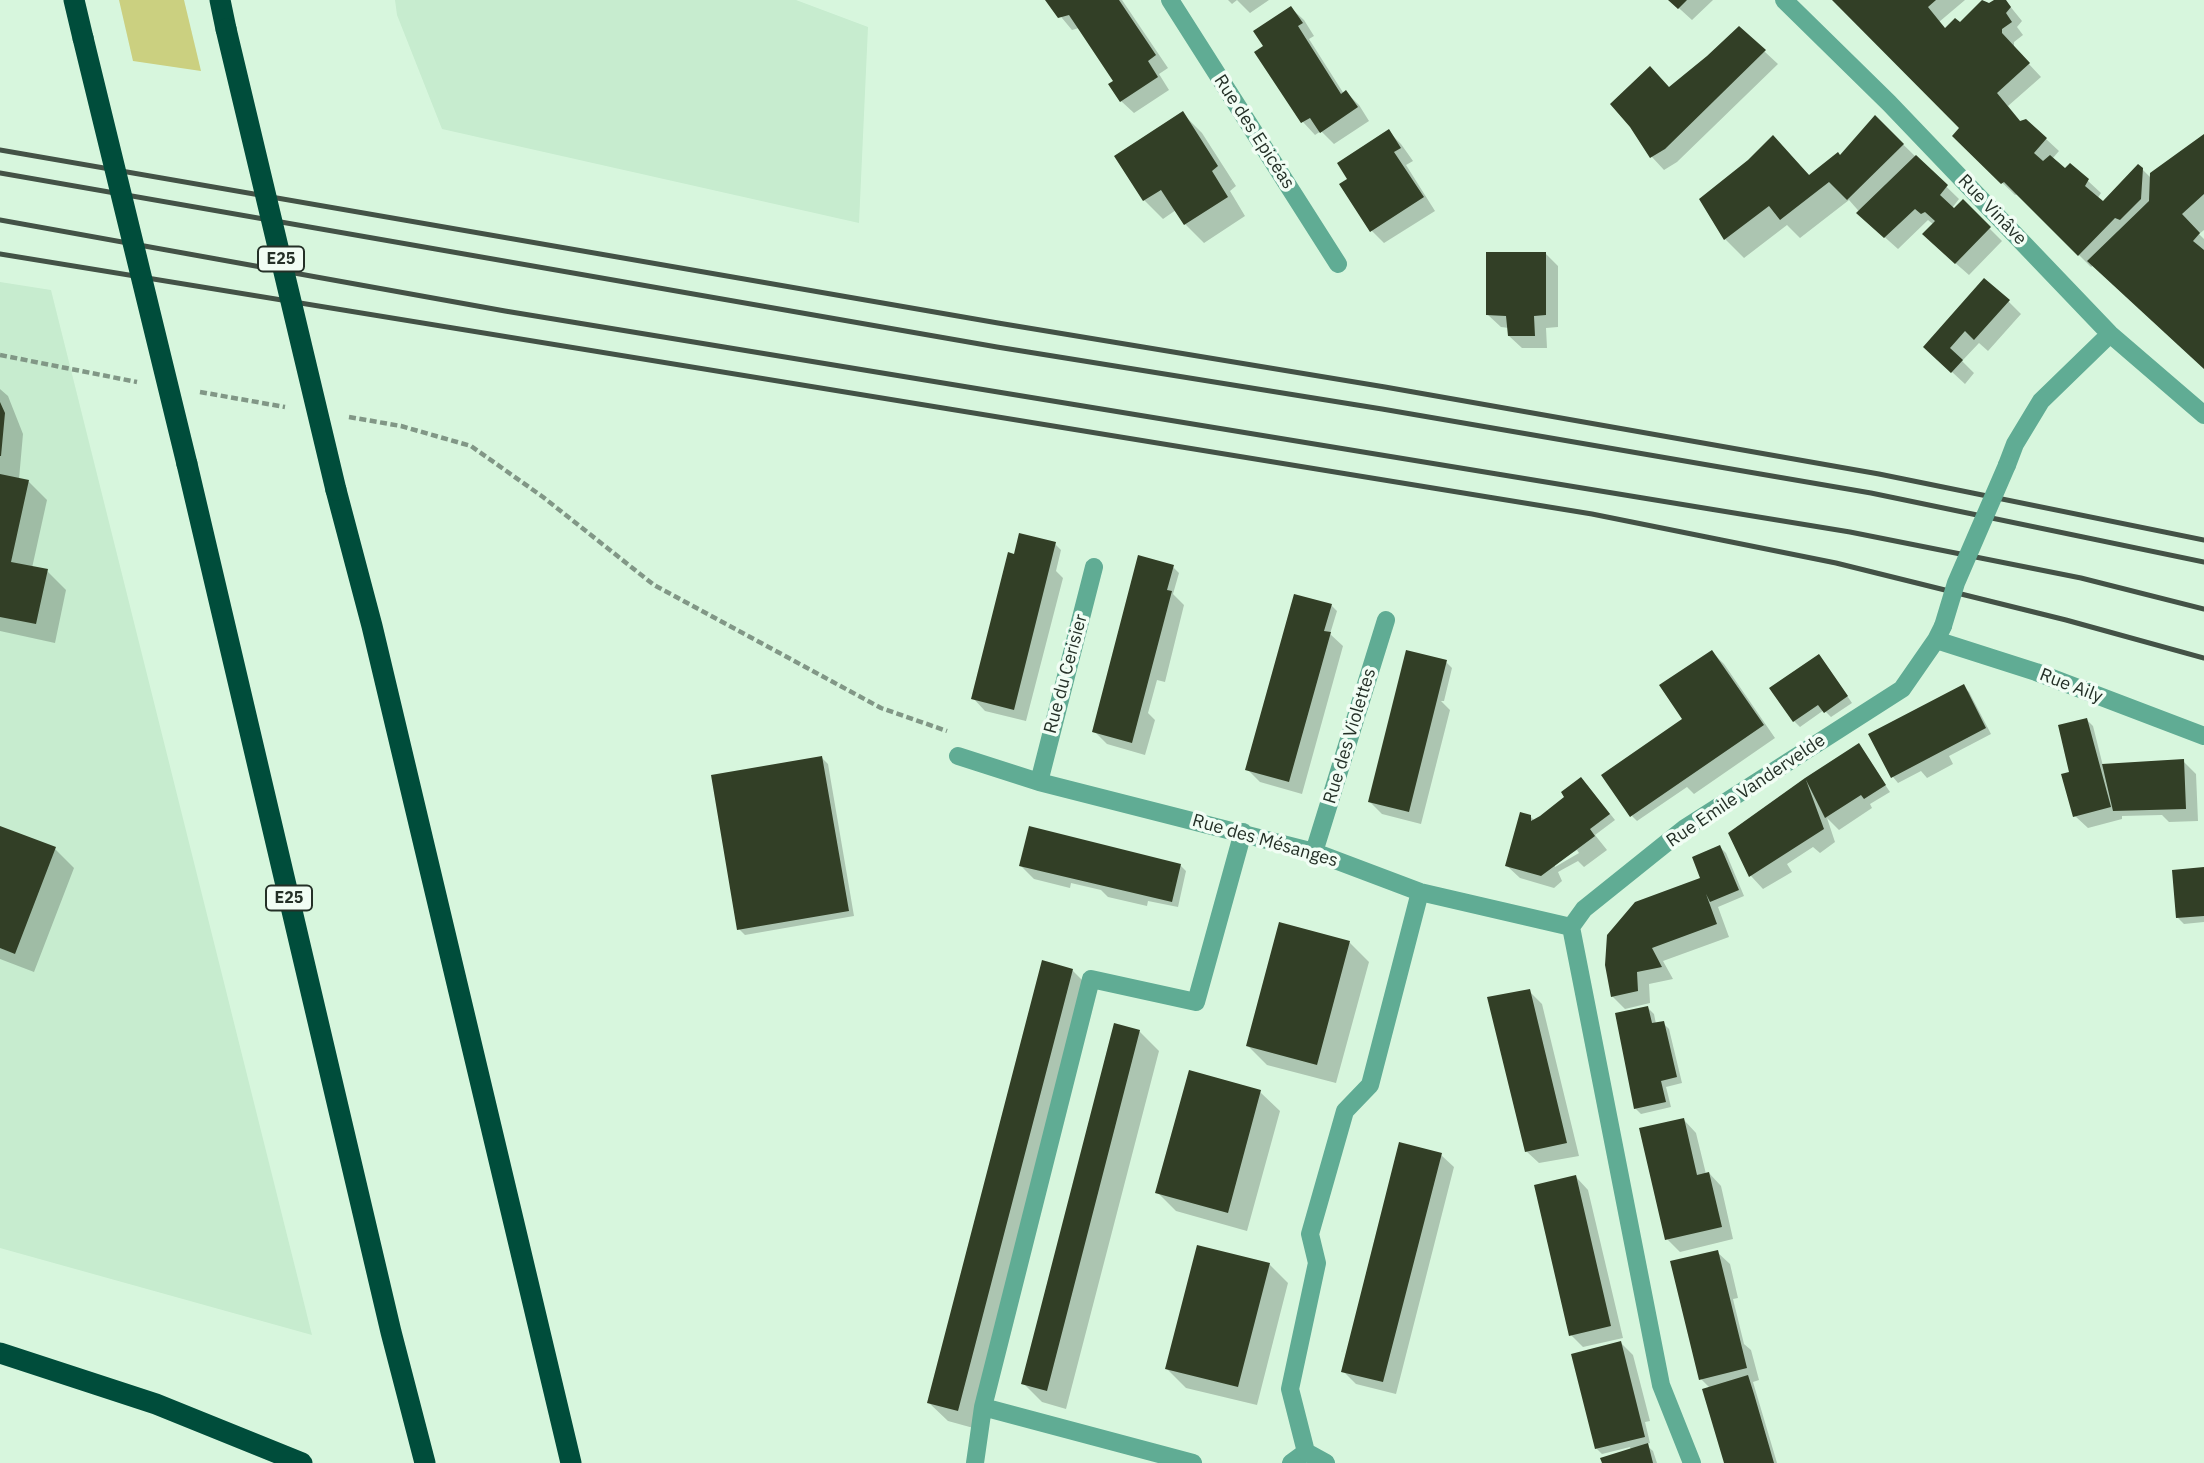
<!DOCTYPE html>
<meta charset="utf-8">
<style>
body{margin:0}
canvas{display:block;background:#d7f6dd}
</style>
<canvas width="2204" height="1463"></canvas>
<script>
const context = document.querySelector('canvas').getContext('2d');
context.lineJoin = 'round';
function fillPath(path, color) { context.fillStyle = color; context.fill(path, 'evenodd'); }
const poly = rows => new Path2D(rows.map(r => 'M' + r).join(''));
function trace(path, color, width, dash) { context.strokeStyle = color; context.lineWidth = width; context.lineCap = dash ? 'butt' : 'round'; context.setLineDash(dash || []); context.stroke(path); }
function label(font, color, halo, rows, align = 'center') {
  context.font = font + ' "IBM Plex Sans",sans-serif'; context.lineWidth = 7; context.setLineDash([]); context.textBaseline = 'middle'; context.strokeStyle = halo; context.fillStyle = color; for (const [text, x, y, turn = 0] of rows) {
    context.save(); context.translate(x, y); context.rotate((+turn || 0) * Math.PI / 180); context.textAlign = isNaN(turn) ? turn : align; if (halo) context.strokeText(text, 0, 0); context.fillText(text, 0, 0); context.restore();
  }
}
fillPath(poly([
 [395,0,796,0,868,27,859,223,442,129,397,15],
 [0,282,51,290,312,1335,0,1248]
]), '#c7eccf');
fillPath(poly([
 [119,0,184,0,201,71,133,61]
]), '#cbd080');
fillPath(poly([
 [1047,0,1122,0,1168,68,1159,74,1169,90,1134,113,1121,101,1116,82,1079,28,1072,30],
 [1228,0,1269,0,1250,13,1237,0,1232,4],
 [1670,0,1713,0,1692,20],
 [1835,0,1965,0,1939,22,1946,30,1961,24,1997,0,2005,0,2022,21,2017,27,2023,35,2014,42,2014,48,2041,77,2008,106,2021,122,2046,139,2059,151,2052,159,2065,170,2088,181,2101,193,2097,199,2103,204,2142,169,2152,179,2204,136,2204,230,2199,234,2204,239,2204,367,2094,265,2091,267,2018,194,2015,195,1967,149,1961,128],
 [1291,8,1304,20,1314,36,1309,39,1344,94,1346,92,1359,105,1369,121,1334,144,1321,131,1315,135,1303,122,1257,52,1265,47],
 [1739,28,1778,64,1677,162,1664,170,1652,157,1631,126,1669,88,1708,57],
 [1183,114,1202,133,1236,186,1230,191,1245,216,1204,243,1185,224,1176,210,1163,219,1144,200],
 [1875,117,1959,199,1952,208,1954,210,1963,202,2002,241,1969,275,1937,247,1934,225,1928,220,1898,249,1871,225,1849,200,1800,238,1787,225,1744,258,1725,239,1749,161,1773,137,1810,176,1848,164],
 [1388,131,1401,144,1413,161,1406,165,1435,211,1384,243,1372,231,1350,179],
 [1545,253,1558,266,1558,327,1546,328,1547,348,1522,348,1509,336,1509,328,1501,327,1488,315],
 [2008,301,2021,314,1988,351,1979,343,1962,361,1974,373,1965,384,1925,347],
 [0,389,8,396,23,434,19,479,28,481,47,500,32,568,47,571,66,590,55,643,0,631],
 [1055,544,1061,550,1056,571,1063,578,1026,721,985,711,973,698,1021,557],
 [1173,567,1179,573,1173,594,1184,605,1165,682,1157,680,1148,713,1155,720,1145,755,1107,744,1094,731],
 [1331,605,1337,611,1330,634,1343,646,1302,794,1260,782,1247,769],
 [1712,652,1724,664,1775,738,1694,794,1687,787,1637,821,1632,816,1685,720],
 [1446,662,1452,668,1444,701,1441,701,1450,710,1421,824,1382,814,1369,801],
 [1824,662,1852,703,1831,717,1824,710,1800,727,1794,721],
 [1963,686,1969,692,1991,734,1949,756,1953,764,1927,778,1921,771,1898,783,1893,777],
 [2087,720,2093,726,2103,766,2183,761,2196,774,2198,821,2169,822,2162,815,2122,816,2122,819,2088,828,2075,816,2073,772],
 [1859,746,1890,792,1870,804,1872,808,1839,830,1827,818,1835,842,1820,853,1813,847,1787,864,1792,872,1763,889,1751,876,1730,834],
 [822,758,828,764,854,916,745,935,739,929],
 [1587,785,1615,820,1595,835,1607,850,1584,867,1578,861,1558,872,1562,881,1554,888,1520,878,1507,866,1530,816,1535,821],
 [1577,850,1579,853,1555,867,1555,863],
 [0,828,55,849,74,868,34,972,0,959],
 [1720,847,1726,853,1744,896,1718,907,1729,937,1663,961,1673,979,1649,984,1650,1003,1625,1009,1612,996,1607,965,1705,886],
 [1180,865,1186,871,1178,907,1148,901,1147,906,1108,897,1101,890,1071,883,1070,888,1034,879,1021,866],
 [2204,869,2204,922,2184,924,2178,918],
 [1280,924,1350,943,1369,962,1336,1083,1267,1065,1248,1046],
 [1072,970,1091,989,977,1429,948,1421,928,1402],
 [1529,991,1542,1004,1579,1156,1539,1163,1526,1151],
 [1648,1008,1654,1014,1656,1024,1663,1023,1669,1029,1682,1083,1666,1087,1671,1107,1641,1114,1635,1108],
 [1115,1026,1140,1032,1159,1051,1066,1409,1042,1402,1023,1383],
 [1260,1092,1280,1111,1247,1231,1176,1211,1157,1192],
 [1684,1120,1696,1133,1706,1174,1709,1173,1721,1186,1733,1239,1680,1252,1667,1239],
 [1441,1155,1454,1167,1396,1394,1356,1384,1343,1371],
 [1576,1177,1588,1190,1623,1338,1583,1347,1571,1335],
 [1717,1252,1730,1264,1738,1298,1733,1299,1744,1344,1751,1350,1759,1380,1753,1382,1777,1463,1726,1463,1710,1388,1701,1379],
 [1269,1264,1288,1283,1257,1405,1186,1388,1167,1369],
 [1621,1343,1633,1355,1650,1421,1645,1422,1650,1443,1645,1444,1653,1451,1657,1463,1603,1463,1631,1450,1630,1447,1602,1454,1596,1448]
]), '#0003');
fillPath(poly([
 [1045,0,1119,0,1156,55,1148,61,1158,77,1120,102,1108,84,1113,81,1069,15,1058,18],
 [1668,0,1687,0,1678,9],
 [1832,0,1936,0,1928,7,1945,28,1955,18,1960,22,1982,0,1989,3,1994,0,2006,0,2011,7,2006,13,2012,22,2002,29,2002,33,2030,63,1997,93,2020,121,2026,119,2047,138,2034,153,2043,161,2050,155,2065,168,2070,163,2089,179,2085,186,2103,201,2138,164,2143,168,2141,199,2120,220,2115,218,2078,256,2004,182,2001,184,1952,136,1959,128],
 [1291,6,1303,23,1298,26,1341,94,1346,90,1358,107,1320,133,1310,118,1301,123,1254,52,1263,46,1253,31],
 [1739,26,1766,50,1665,149,1650,158,1630,127,1610,104,1650,66,1669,87,1707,56],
 [1183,111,1218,166,1212,171,1228,197,1184,225,1161,190,1143,201,1114,156],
 [1875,115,1904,144,1847,200,1829,182,1780,220,1769,206,1724,240,1699,199,1748,160,1773,135,1809,175,1838,152,1840,155],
 [1389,129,1401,148,1394,152,1424,197,1370,232,1339,184,1347,179,1337,163],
 [2204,134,2204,194,2182,214,2200,233,2193,241,2204,250,2204,369,2087,261,2149,201,2150,173],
 [1916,155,1948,185,1940,195,1954,208,1963,199,1991,227,1955,264,1922,234,1935,221,1925,212,1921,214,1915,209,1884,238,1856,213],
 [1486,252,1546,252,1546,315,1534,316,1535,336,1508,336,1506,316,1486,315],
 [1984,278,2010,300,1974,340,1965,331,1950,348,1963,360,1951,373,1923,347],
 [0,402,5,413,1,456,0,456],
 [0,474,29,480,11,562,48,569,36,624,0,617],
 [1019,533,1056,542,1014,710,971,699,1008,552,1014,554],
 [1138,555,1174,565,1167,590,1172,591,1132,743,1092,732],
 [1294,594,1332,604,1324,631,1331,632,1289,782,1245,770],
 [1406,650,1447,660,1409,812,1368,802],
 [1712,650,1764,725,1630,817,1601,775,1682,719,1659,685],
 [1819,654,1848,696,1824,713,1818,705,1793,722,1769,688],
 [1964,684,1986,728,1891,778,1868,734],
 [2087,718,2111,807,2073,817,2061,774,2069,772,2058,725],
 [1859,743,1886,785,1864,799,1861,795,1825,818,1806,780,1824,829,1749,877,1728,833,1805,778],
 [822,756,849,911,737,930,711,775],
 [2184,759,2186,809,2113,811,2102,764],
 [1581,777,1610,814,1590,829,1595,836,1541,876,1505,866,1520,812,1531,815,1531,821,1540,816,1564,797,1561,792],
 [0,826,56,847,15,954,0,948],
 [1029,826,1181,864,1172,902,1019,866],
 [1720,845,1739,890,1710,902,1706,894,1717,924,1652,948,1662,967,1637,972,1638,991,1611,997,1605,965,1607,935,1635,902,1700,878,1692,857],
 [2204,867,2204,916,2176,918,2172,870],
 [1279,922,1350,941,1317,1065,1246,1046],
 [1042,960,1073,969,958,1411,927,1403],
 [1530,989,1567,1143,1525,1152,1487,997],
 [1648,1006,1652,1023,1664,1021,1677,1077,1661,1081,1666,1102,1634,1109,1615,1013],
 [1114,1023,1140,1030,1047,1391,1021,1384],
 [1189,1070,1261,1090,1228,1213,1155,1193],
 [1684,1118,1697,1175,1709,1172,1722,1227,1665,1240,1639,1128],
 [1399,1142,1442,1153,1383,1382,1341,1372],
 [1576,1175,1611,1326,1569,1336,1534,1185],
 [1197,1245,1270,1263,1238,1387,1165,1369],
 [1718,1250,1747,1368,1699,1380,1670,1261],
 [1621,1341,1645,1437,1595,1449,1571,1354],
 [1748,1375,1754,1394,1774,1463,1724,1463,1702,1389],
 [1648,1443,1653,1463,1602,1463,1600,1458]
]), '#323f26');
trace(poly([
 [0,355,137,382],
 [200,392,285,407],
 [349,417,401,426,471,446,543,497,654,585,881,708,947,731]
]), '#819786', 4.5, [7, 3.5]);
trace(poly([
 [983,1407,1193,1463],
 [975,1463,983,1407,1091,979,1196,1002,1243,832],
 [1291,1463,1306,1452]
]), '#60ac94', 18);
trace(poly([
 [1170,0,1338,264],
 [1784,0,1889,103,2110,334,2204,415],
 [2007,465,2015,444,2041,401,2110,334],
 [1936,640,2036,672,2204,736],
 [958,756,1039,782,1314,852,1420,892,1571,927],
 [1039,782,1094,567],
 [1314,852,1386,620],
 [1326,1463,1306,1452,1290,1389,1317,1263,1310,1234,1345,1111,1370,1085,1420,892],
 [1692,1463,1661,1385,1571,927,1584,909,1685,828,1902,689,1936,640,1943,626]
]), '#60ac94', 18);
trace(poly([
 [74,0,83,38],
 [220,0,226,29],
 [187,464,391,1332,425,1463],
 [336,490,372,626,571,1463],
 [0,1353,156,1404,302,1463]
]), '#004d3b', 21);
trace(poly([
 [0,150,998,323,1385,387,1879,474,2204,540],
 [0,173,997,347,1382,409,1871,493,2204,562],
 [0,220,505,311,1850,532,2081,578,2204,609],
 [0,254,1592,514,1836,563,2066,620,2204,658]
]), '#435246', 5);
trace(poly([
 [1943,626,1956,583,2007,465]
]), '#60ac94', 18);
trace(poly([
 [226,29,336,490],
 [83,38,187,464]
]), '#004d3b', 21);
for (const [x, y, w] of [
 [281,259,46],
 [289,898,46]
]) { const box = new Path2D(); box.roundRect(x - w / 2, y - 12.5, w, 25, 5); context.fillStyle = '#f1fdf4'; context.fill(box); trace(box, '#243027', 2); }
label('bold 16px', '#243027', null, [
 ["E25",281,259],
 ["E25",289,898]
]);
label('18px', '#243027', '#f1fdf4', [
 ["Rue des Epicéas",1254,132,57],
 ["Rue Vinâve",1992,210,46],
 ["Rue du Cerisier",1066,674,-75],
 ["Rue Aily",2071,686,21],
 ["Rue des Violettes",1350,736,-73],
 ["Rue Emile Vandervelde",1746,791,-34],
 ["Rue des Mésanges",1265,841,16]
]);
</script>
